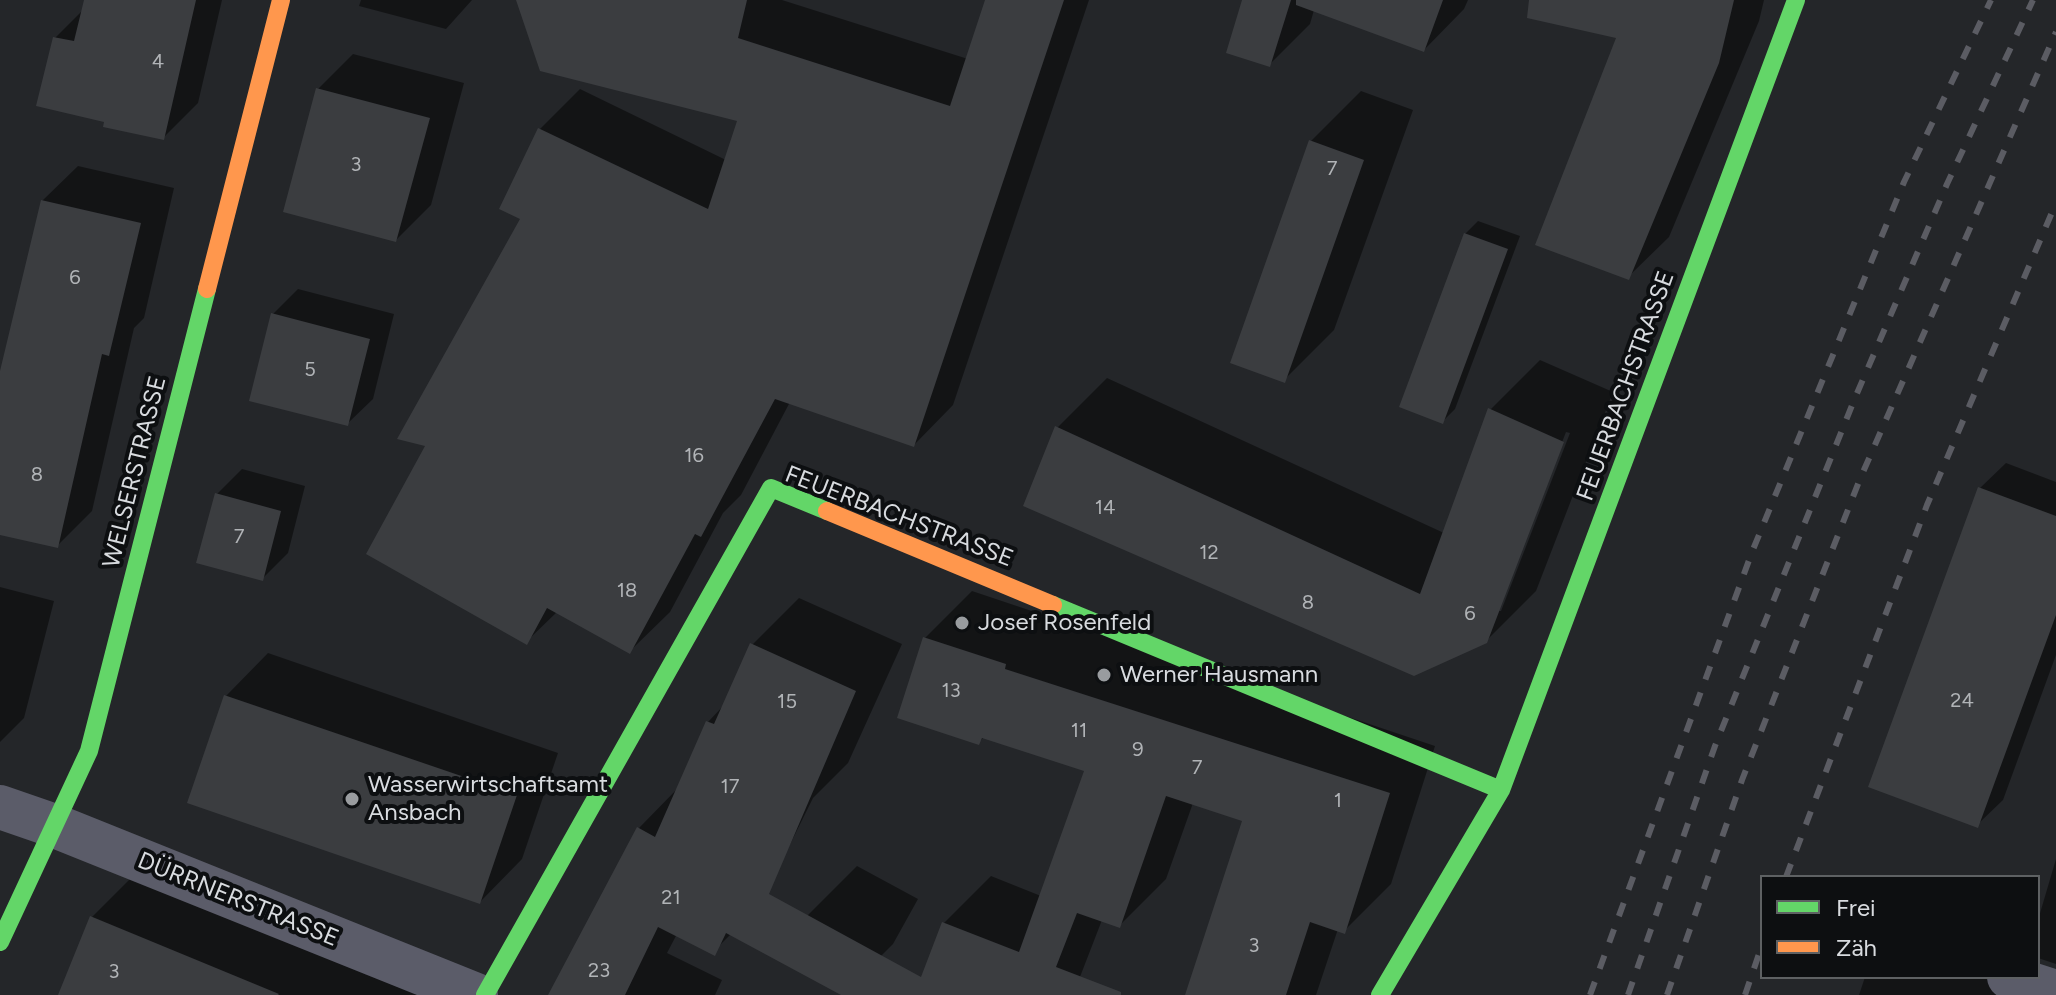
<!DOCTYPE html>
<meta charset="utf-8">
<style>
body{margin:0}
#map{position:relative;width:2056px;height:995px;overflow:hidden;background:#242629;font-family:Figtree,sans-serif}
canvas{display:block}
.legend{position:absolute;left:1760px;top:875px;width:280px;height:104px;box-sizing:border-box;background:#0d0f11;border:2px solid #5e6163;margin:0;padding:10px 14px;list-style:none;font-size:24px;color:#d8dbdf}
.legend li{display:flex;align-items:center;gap:16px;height:40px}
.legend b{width:40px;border:2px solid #5e6163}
</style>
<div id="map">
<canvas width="2056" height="995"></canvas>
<ul class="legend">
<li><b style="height:10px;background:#63d668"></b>Frei</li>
<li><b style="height:10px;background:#ff974d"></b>Zäh</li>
</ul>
</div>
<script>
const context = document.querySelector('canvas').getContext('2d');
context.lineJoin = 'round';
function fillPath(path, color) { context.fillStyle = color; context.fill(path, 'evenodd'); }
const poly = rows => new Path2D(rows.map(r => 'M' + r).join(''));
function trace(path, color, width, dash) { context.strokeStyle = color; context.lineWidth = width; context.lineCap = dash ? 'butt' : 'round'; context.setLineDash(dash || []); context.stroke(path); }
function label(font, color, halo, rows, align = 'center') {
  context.font = font + ' Figtree,sans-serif'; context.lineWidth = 8; context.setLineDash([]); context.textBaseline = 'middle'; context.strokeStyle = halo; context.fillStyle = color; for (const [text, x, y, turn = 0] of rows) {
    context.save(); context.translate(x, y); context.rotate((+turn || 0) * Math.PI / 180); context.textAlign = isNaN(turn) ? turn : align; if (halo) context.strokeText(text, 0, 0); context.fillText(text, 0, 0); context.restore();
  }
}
fillPath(poly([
 [86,0,222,0,198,103,163,138,107,120,55,38,84,9],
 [361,0,472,0,446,29,359,6],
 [518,0,782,0,968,59,989,0,1089,0,953,405,914,445,790,402,741,495,723,513,670,612,630,651,558,611,526,642,428,445,523,218,501,208,540,129,580,89,726,160,739,119],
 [1244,0,1468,0,1464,9,1424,50,1314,10,1310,24,1270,64],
 [1578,0,1764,0,1759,21,1669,237,1628,277,1619,37],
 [353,54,464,83,431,205,396,240,318,89],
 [1361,91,1413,110,1334,330,1284,380,1311,141],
 [78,166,174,188,144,318,134,328,92,511,57,546,0,533,0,377,42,201],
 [1478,221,1520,236,1455,409,1443,421,1465,234],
 [298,289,394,314,373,399,347,424,273,314],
 [1540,360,1613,392,1536,591,1486,641,1057,428,1107,378,1444,533,1490,410],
 [1566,432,1570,433,1501,611,1497,611],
 [2006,463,2056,482,2056,655,2003,800,1977,825,1980,488],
 [242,469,305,486,288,553,263,578,217,494],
 [0,587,54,601,24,718,0,742],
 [972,591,1435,746,1391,884,1344,931,1338,929,1316,995,1187,995,1244,820,1193,803,1166,879,1119,926,1102,920,1073,995,916,995,944,923,991,876,1041,896,1087,769,984,737,979,742,925,638],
 [799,598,902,644,848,763,813,798,760,905,713,952,677,934,667,953,722,980,715,995,550,995,639,828,678,788,708,722,724,705,752,645],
 [268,653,558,753,522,859,480,902,226,696],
 [2056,859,2056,964,2038,958,2038,920],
 [857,866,918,899,893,944,843,994,807,916],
 [131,878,429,995,60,995,92,917],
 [1865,977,2026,977,2056,995,1859,995]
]), '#0007');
fillPath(poly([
 [84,0,196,0,164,140,103,127,104,122,36,106,53,37,74,41],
 [516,0,747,0,738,38,950,106,985,0,1064,0,914,447,775,399,701,537,695,534,630,654,547,608,527,645,366,554,425,446,397,439,520,219,499,209,538,128,708,209,737,121,540,71],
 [1242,0,1291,0,1270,67,1226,53],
 [1296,0,1443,0,1424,52,1296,5],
 [1529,0,1734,0,1719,63,1629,280,1535,245,1616,38,1527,18],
 [316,88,430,118,396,242,283,212],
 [1309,140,1364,160,1285,383,1230,363],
 [41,200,141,223,109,356,102,354,58,548,0,535,0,371],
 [1464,233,1508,249,1443,424,1399,407],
 [271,313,370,339,348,426,249,401],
 [1488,408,1564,442,1487,643,1414,676,1023,506,1055,426,1420,594],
 [1978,487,2056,516,2056,615,1978,828,1868,787],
 [215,493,281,511,263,581,196,563],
 [923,637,1006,664,1005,669,1390,793,1345,934,1310,922,1286,995,1185,995,1242,821,1166,796,1120,928,1077,913,1056,967,1121,992,1121,995,841,995,726,933,715,956,658,927,625,995,548,995,637,827,655,837,706,721,714,724,750,643,856,691,769,894,921,977,942,922,1019,952,1084,771,982,738,979,745,897,718],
 [224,695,517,795,480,904,187,803],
 [90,916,279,994,278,995,58,995]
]), '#3b3d40');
trace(poly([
 [0,807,55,826,476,995],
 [2009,977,2056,992]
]), '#5b5c69', 44);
trace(poly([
 [1053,605,1501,790],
 [0,942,89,751,207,289],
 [485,995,771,488,827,511],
 [1380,995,1501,790,1796,0]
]), '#63d668', 18);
trace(poly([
 [207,289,281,0],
 [827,511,1053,605]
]), '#ff974d', 18);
trace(poly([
 [1786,877,1927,505,2056,203],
 [1590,995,1752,552,1904,182,1991,0],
 [1628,995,1715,746,1855,398,1947,184,2033,0],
 [1667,995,1742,780,1860,479,2056,32],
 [1745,995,1762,945]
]), '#5b5c63', 6, [14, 14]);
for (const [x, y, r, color] of [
 [962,623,8,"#999c9f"],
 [1104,675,8,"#999c9f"],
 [352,799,8,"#999c9f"]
]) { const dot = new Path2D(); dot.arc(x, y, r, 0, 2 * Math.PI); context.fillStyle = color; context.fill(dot); trace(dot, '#0d0f11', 3); }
label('20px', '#b1b4b7', null, [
 ["4",158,62],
 ["3",356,165],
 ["7",1332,169],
 ["6",75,278],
 ["5",310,370],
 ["16",694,456],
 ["8",37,475],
 ["14",1105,508],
 ["7",239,537],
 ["12",1209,553],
 ["18",627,591],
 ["8",1308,603],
 ["6",1470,614],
 ["13",951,691],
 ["24",1962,701],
 ["15",787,702],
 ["11",1079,731],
 ["9",1138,750],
 ["7",1197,768],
 ["17",730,787],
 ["1",1338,801],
 ["21",671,898],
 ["3",1254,946],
 ["23",599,971],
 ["3",114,972]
]);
label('24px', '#d8dbdf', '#0d0f11', [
 ["FEUERBACHSTRASSE",1626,386,-70],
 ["WELSERSTRASSE",135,472,-76],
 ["FEUERBACHSTRASSE",899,517,21],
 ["DÜRRNERSTRASSE",238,900,22]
]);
label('24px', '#d8dbdf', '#0d0f11', [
 ["Josef Rosenfeld",978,623],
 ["Werner Hausmann",1120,675],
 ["Wasserwirtschaftsamt",368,785],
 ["Ansbach",368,813]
], 'left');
</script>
